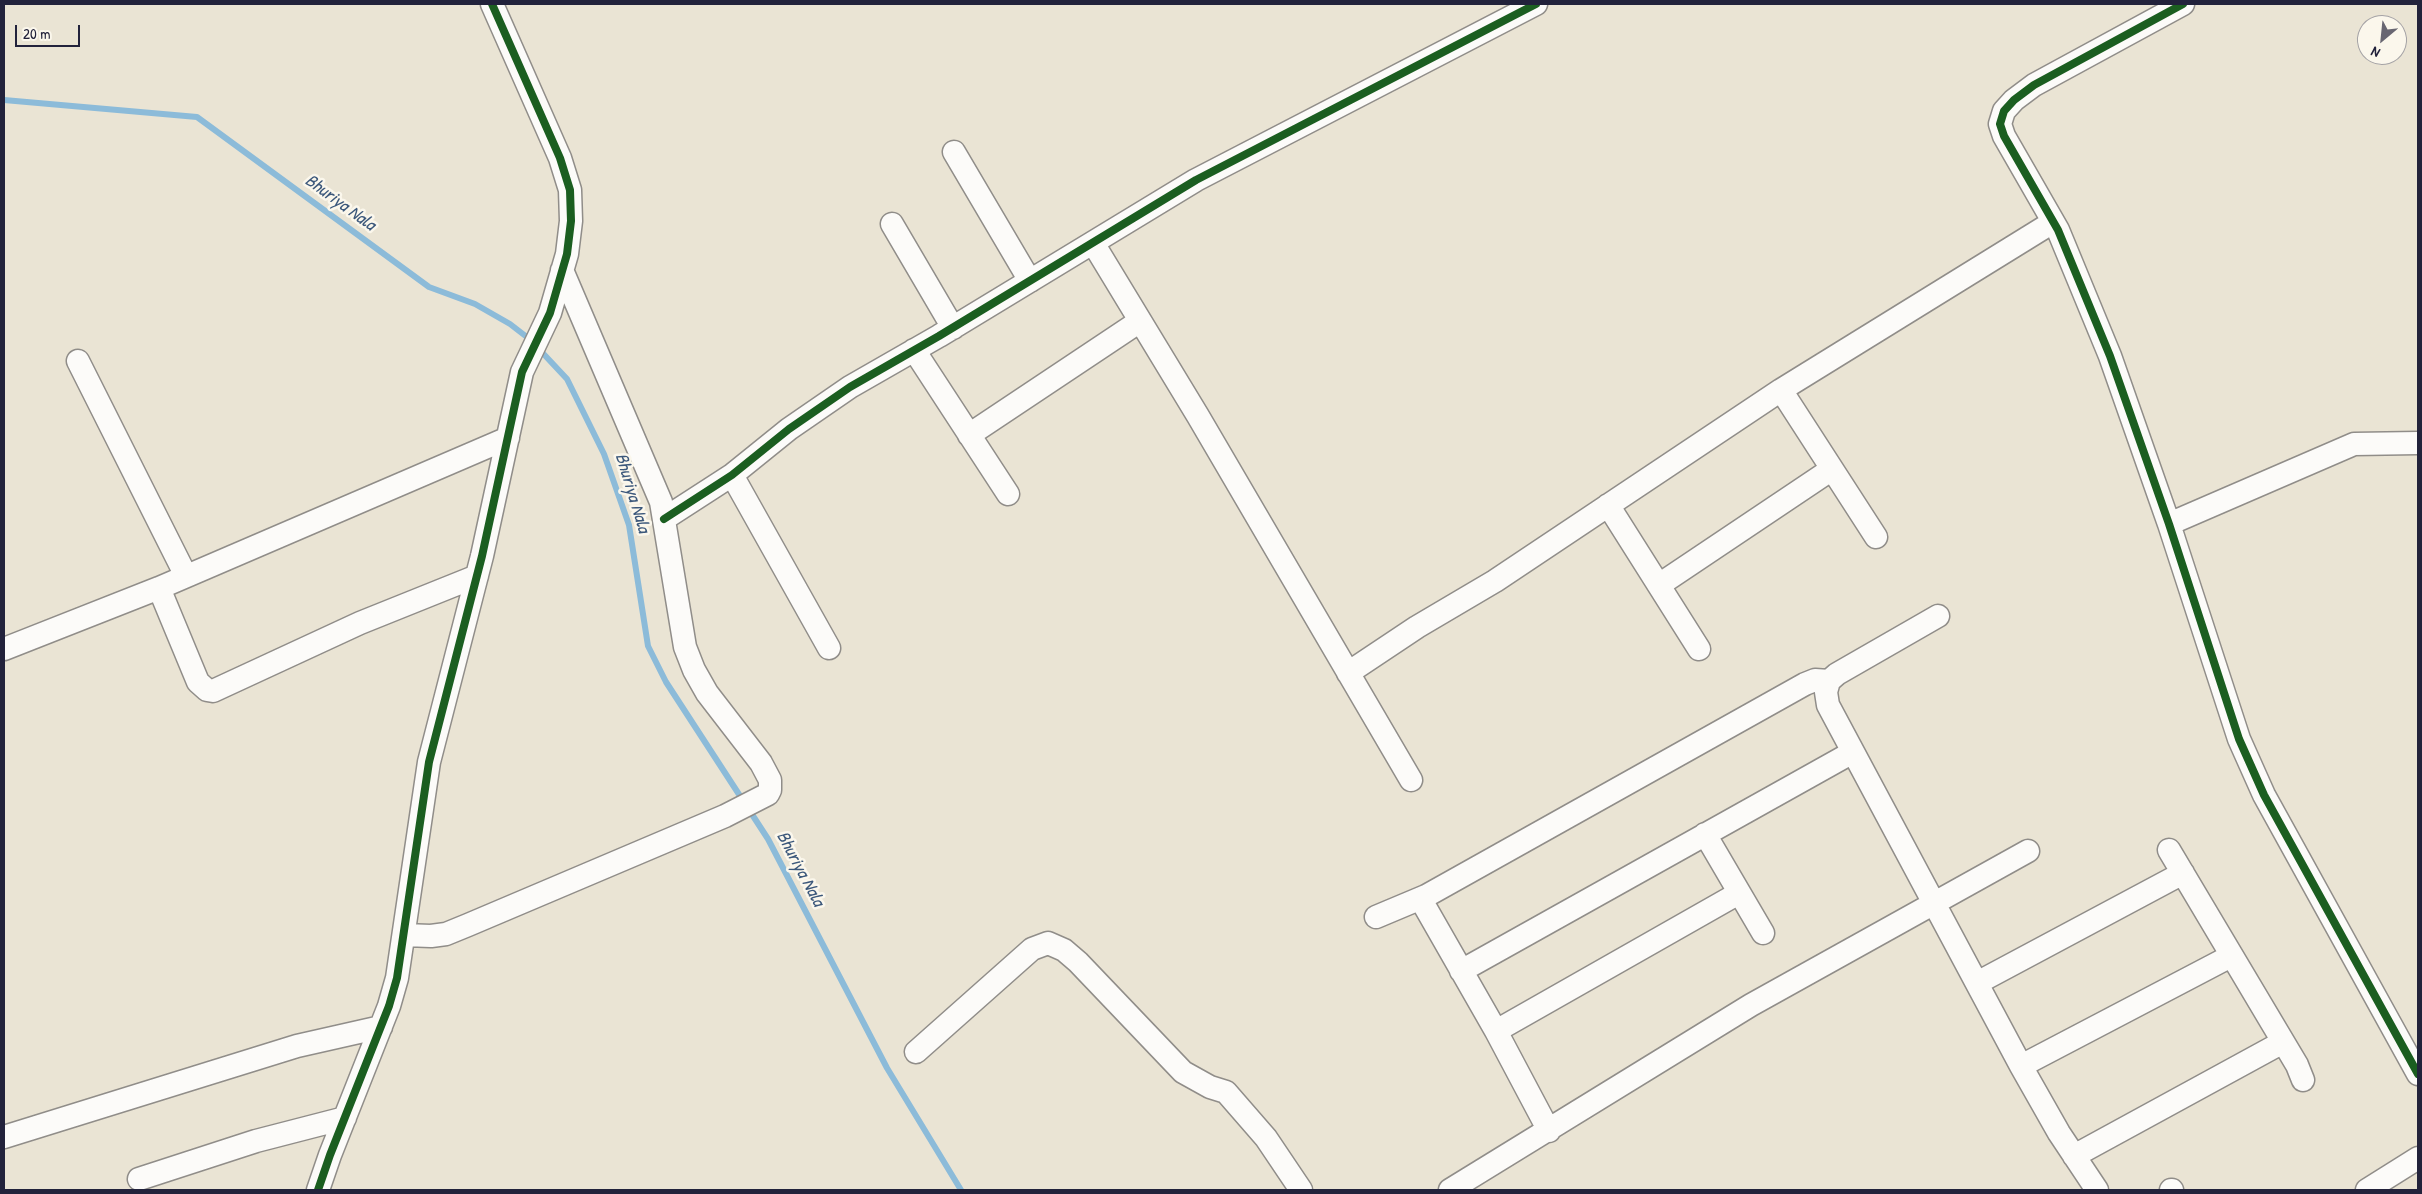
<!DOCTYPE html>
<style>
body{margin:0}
#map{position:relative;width:2422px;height:1194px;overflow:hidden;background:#eae4d4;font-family:"Patrick Hand",sans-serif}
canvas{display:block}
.frame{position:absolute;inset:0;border:5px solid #22223b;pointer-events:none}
.north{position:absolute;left:2357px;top:15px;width:50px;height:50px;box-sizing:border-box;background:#fbf7ec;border:1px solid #a4a2a5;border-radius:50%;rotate:208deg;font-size:14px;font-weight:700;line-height:20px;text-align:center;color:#22223b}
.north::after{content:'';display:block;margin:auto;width:18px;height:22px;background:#686671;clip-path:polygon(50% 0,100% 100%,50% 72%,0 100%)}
.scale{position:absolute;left:15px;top:25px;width:65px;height:22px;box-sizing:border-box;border:2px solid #22223b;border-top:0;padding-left:6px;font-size:15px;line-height:18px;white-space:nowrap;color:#22223b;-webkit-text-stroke:4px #fbf7ec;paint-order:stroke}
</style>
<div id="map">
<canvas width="2422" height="1194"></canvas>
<div class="frame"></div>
<div class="north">N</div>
<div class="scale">20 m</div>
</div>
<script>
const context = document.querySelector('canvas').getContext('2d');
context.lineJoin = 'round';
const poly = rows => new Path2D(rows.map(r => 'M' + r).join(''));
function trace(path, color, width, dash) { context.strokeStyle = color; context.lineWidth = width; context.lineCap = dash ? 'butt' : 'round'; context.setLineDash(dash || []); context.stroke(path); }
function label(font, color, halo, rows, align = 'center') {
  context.font = font + ' "Patrick Hand",sans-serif'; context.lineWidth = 5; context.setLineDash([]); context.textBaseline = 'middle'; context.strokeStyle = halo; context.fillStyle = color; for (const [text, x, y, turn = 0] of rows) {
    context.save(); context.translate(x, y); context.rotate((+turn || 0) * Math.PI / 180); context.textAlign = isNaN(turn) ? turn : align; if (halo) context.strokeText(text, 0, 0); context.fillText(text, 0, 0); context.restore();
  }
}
trace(poly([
 [4,100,197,117,429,287,475,304,510,324,532,341],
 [538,348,567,379,604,454,629,525,648,646,666,682,768,839,887,1068,961,1190]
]), '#8cbbd9', 6);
const minor = poly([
 [2183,4,2034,85,2014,100,2004,111,2000,124,2004,136,2058,230,2110,356,2169,524,2239,739,2264,795,2418,1074],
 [954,152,1030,281],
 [892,224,953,328],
 [1093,243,1198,416,1411,780],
 [914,350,1008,494],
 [78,361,186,576],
 [1781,390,1876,537],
 [969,435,1140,321],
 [732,475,829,648],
 [1608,505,1699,649],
 [664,519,732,475,789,429,850,387,939,336,1196,180,1536,4],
 [2169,524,2354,444,2418,443],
 [1659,585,1832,469],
 [159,588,198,682,207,690,213,691,360,623,477,576],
 [1938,616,1837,674,1829,681,1826,692,1828,705,2021,1066,2059,1133,2097,1190],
 [4,649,159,588,508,438],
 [1348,673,1417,627,1495,581,1781,390,2053,222],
 [1705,834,1763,933],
 [2169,850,2297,1065,2303,1080],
 [1376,917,1426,896],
 [404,935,431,936,446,934,468,925,725,816,768,794,770,790,770,780,761,763,707,693,694,670,685,647,661,502,562,270],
 [1461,971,1853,752],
 [1977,983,2183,873],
 [1496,1031,1739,893],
 [916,1052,1032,949,1048,943,1064,950,1078,962,1183,1072,1210,1087,1226,1092,1266,1138,1301,1190],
 [2021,1066,2231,956],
 [1549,1131,1496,1031,1424,905,1426,896,1805,684,1815,680,1829,681],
 [4,1137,297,1046,381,1027],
 [2074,1156,2283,1042],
 [139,1179,256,1141,345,1118],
 [318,1190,330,1155,389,1006,397,978,429,762,482,556,522,372,550,313,567,254,571,221,570,190,560,158,492,4],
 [1450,1190,1751,1005,2028,851],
 [2171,1190,2172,1190],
 [2367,1190,2418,1158]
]);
trace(minor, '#908d89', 25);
trace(minor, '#fcfbf9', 22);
trace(poly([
 [2183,4,2034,85,2014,100,2004,111,2000,124,2004,136,2058,230,2110,356,2169,524,2239,739,2264,795,2418,1074],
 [664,519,732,475,789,429,850,387,939,336,1196,180,1536,4],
 [318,1190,330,1155,389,1006,397,978,429,762,482,556,522,372,550,313,567,254,571,221,570,190,560,158,492,4]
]), '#1b5e20', 8);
label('italic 18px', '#3c587b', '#fbf7ec', [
 ["Bhuriya Nala",340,203,36],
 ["Bhuriya Nala",632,493,73],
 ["Bhuriya Nala",800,869,62]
]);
</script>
